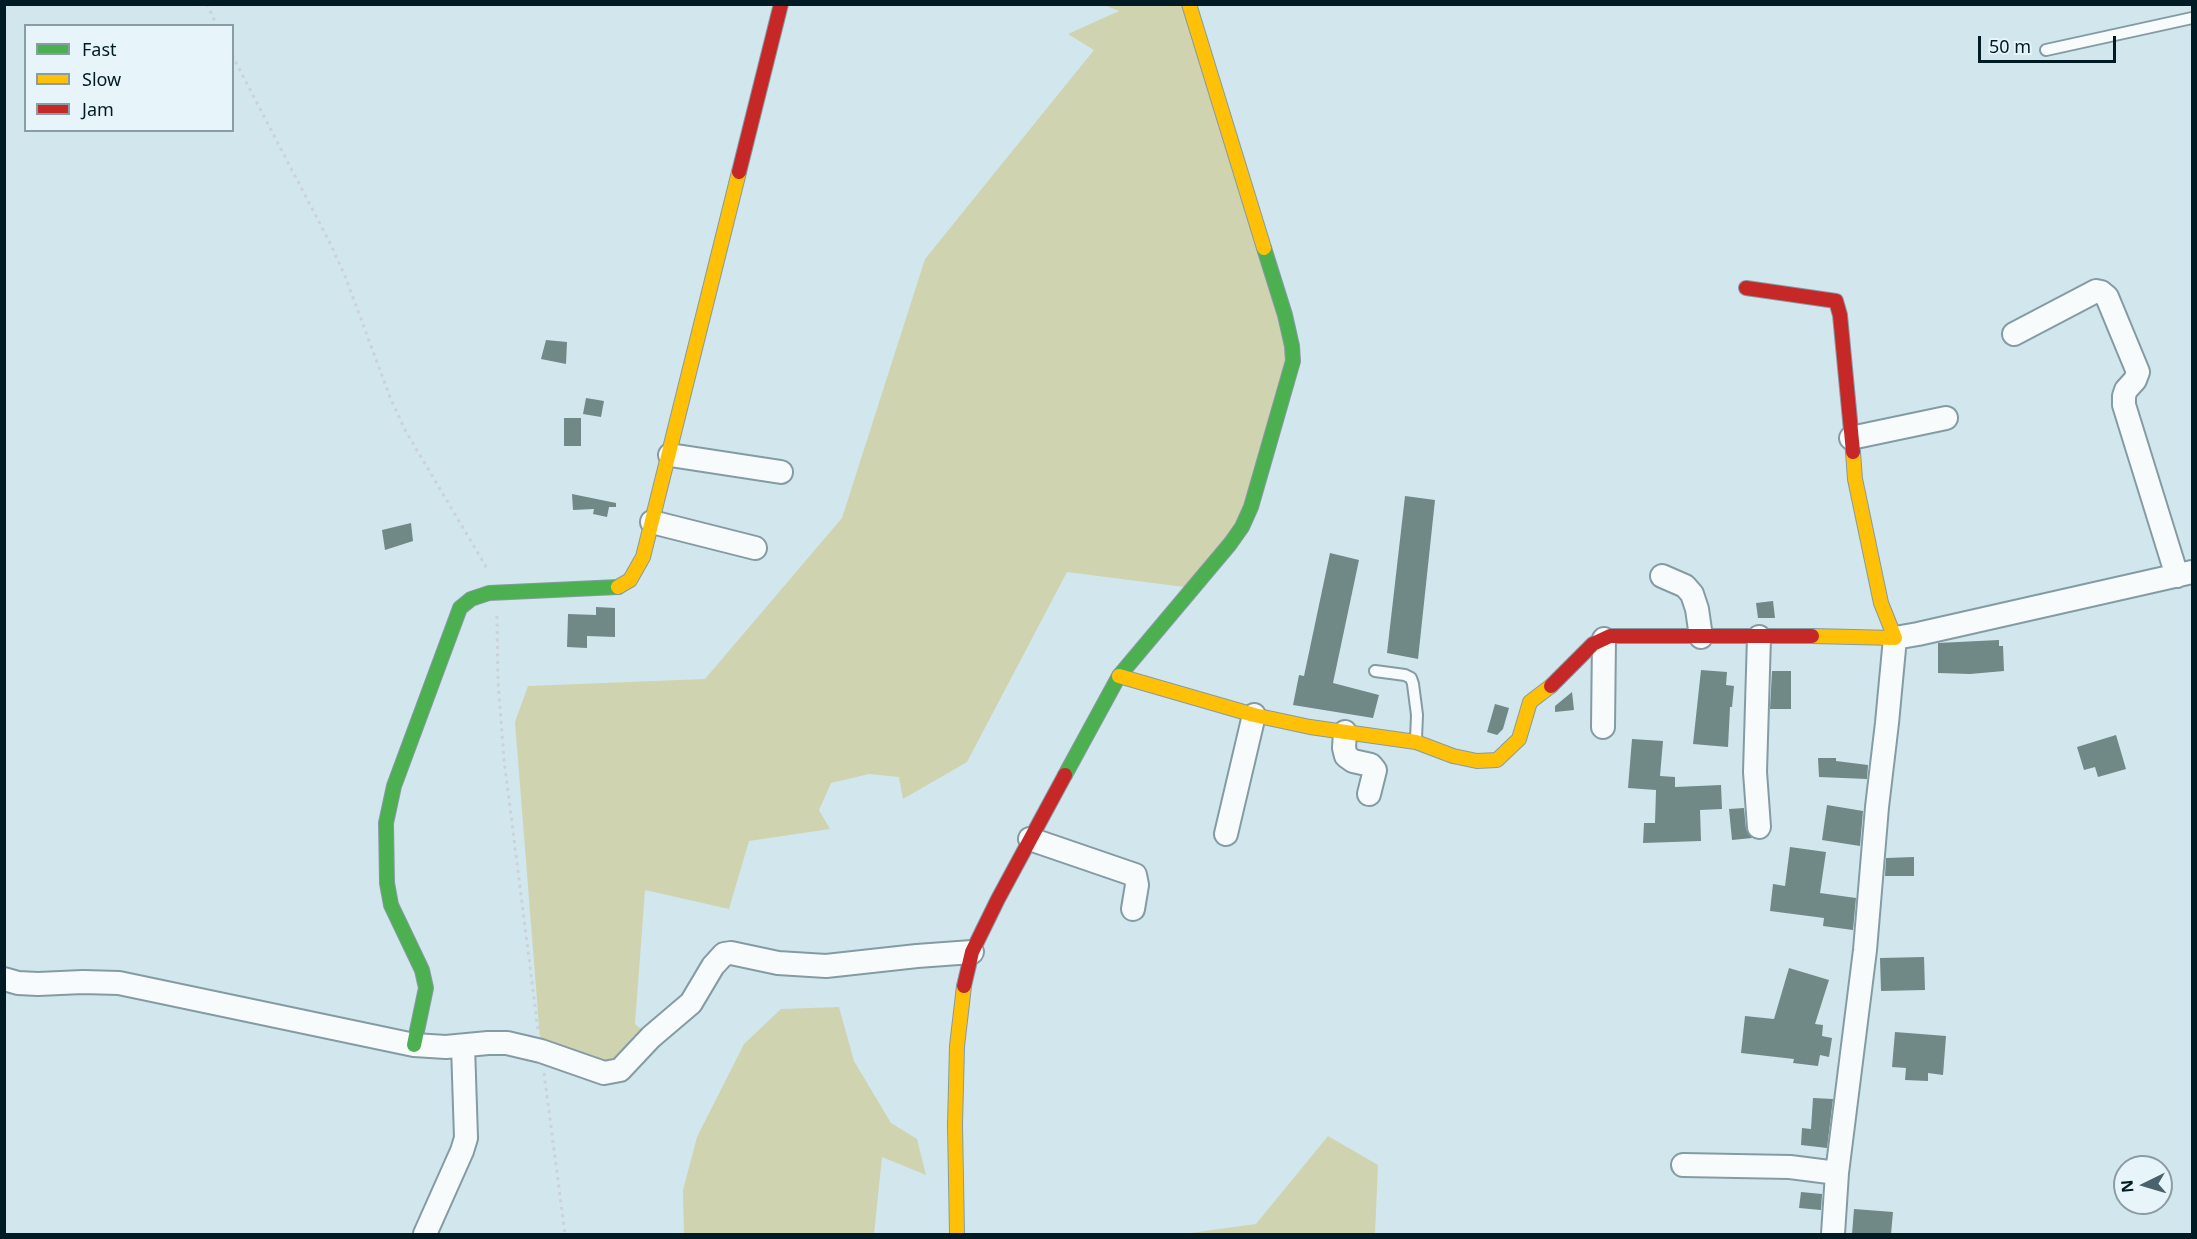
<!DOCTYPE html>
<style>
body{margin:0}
#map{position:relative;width:2197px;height:1239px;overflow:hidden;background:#d2e6ee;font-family:"Noto Sans",sans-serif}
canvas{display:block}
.frame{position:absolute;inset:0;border:6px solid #001b24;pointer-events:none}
.legend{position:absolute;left:24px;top:24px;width:210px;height:108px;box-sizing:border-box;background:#e7f4f9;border:2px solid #8b9da4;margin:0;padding:8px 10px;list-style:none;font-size:18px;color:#001b24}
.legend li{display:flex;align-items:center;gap:12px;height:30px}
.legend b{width:30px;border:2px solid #8b9da4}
.north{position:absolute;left:2113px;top:1155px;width:60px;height:60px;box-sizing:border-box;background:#e7f4f9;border:2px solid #8b9da4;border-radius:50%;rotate:265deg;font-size:16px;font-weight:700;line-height:24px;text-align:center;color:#001b24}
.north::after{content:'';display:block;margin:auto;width:21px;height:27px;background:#4a626b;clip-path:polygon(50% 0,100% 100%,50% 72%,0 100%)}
.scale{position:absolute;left:1978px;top:36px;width:138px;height:27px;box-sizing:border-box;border:3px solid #001b24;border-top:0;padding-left:8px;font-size:18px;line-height:21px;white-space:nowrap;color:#001b24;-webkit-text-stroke:4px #e7f4f9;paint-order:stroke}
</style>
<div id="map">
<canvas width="2197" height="1239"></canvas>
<div class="frame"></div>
<ul class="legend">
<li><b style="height:8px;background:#4caf50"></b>Fast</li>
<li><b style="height:8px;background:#ffc107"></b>Slow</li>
<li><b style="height:8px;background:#c62828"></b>Jam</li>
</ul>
<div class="north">N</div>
<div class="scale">50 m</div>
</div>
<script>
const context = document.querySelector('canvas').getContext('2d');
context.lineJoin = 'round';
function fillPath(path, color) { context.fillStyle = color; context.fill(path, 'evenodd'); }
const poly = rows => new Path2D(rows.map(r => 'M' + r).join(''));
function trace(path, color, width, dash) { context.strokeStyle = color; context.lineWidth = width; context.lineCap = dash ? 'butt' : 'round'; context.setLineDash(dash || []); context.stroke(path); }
fillPath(poly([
 [1104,5,1189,5,1292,346,1251,507,1192,588,1067,572,967,762,903,799,899,777,869,774,831,783,819,810,830,829,749,841,729,909,645,890,635,1024,651,1037,613,1072,541,1051,515,722,528,686,705,679,842,518,925,259,1094,50,1068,34,1119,11],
 [839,1007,854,1061,891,1123,917,1139,926,1175,882,1157,874,1234,684,1234,683,1190,697,1137,744,1044,781,1009],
 [1328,1136,1378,1165,1375,1234,1183,1234,1256,1224]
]), '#d0d3af');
fillPath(poly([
 [546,340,567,342,566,364,541,359],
 [586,398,604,401,601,417,583,414],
 [564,418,581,418,581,446,564,446],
 [572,494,616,503,616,507,609,507,607,517,593,514,594,509,573,510],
 [1405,496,1435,500,1418,659,1387,653],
 [411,523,413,541,385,550,382,530],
 [1330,553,1359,560,1333,683,1379,695,1373,718,1293,705,1299,675,1304,676],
 [1773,601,1775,618,1758,618,1756,603],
 [596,607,615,608,615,637,587,636,587,648,567,647,568,614,596,615],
 [1999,640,1999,646,2003,646,2004,671,1970,674,1938,673,1938,643],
 [1701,670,1727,672,1726,685,1734,686,1732,707,1730,707,1728,747,1693,744],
 [1772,671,1791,671,1791,709,1770,709],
 [1572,692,1574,710,1555,712,1555,706],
 [1495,704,1509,708,1503,729,1497,735,1487,732],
 [2116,735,2126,769,2098,777,2095,767,2084,770,2077,747],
 [1632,739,1663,741,1660,776,1675,777,1675,787,1721,785,1722,809,1700,810,1701,841,1643,843,1644,823,1655,823,1656,790,1628,788],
 [1818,758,1836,758,1836,761,1868,765,1867,779,1819,777],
 [1827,805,1863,811,1860,846,1822,840],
 [1744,808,1746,829,1752,838,1732,840,1729,809],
 [1790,847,1826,852,1820,893,1856,898,1853,930,1823,926,1824,918,1770,911,1773,884,1785,886],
 [1914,857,1914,876,1885,876,1886,858],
 [1924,957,1925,990,1881,991,1880,958],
 [1789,968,1829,980,1815,1024,1823,1025,1822,1036,1832,1038,1829,1057,1820,1055,1818,1066,1793,1063,1794,1059,1741,1053,1745,1016,1774,1019],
 [1895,1032,1946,1036,1943,1075,1928,1073,1928,1081,1905,1080,1906,1068,1892,1067],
 [1813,1098,1833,1099,1827,1148,1801,1145,1802,1128,1811,1129],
 [1801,1192,1822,1194,1821,1210,1799,1208],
 [1854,1209,1893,1212,1891,1234,1852,1234]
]), '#708886');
const lane = poly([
 [2046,50,2192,18],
 [1375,671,1405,675,1411,678,1413,684,1417,715,1416,739]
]);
const street = poly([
 [2014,334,2096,291,2101,292,2107,297,2138,372,2135,380,2126,390,2124,396,2124,405,2177,576],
 [1851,438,1946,418],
 [670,455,781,472],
 [652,522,755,548],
 [1662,576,1685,586,1692,594,1697,609,1701,637],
 [1603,727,1604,639],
 [1345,732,1344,748,1346,756,1353,761,1371,765,1375,770,1369,794],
 [1759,827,1755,772,1759,637],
 [1226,834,1254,715],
 [1030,839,1135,875,1137,885,1133,909],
 [4,979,18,983,38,984,83,982,119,983,414,1045,446,1047,488,1043,507,1043,541,1051,604,1073,620,1070,651,1037,691,1003,713,966,724,954,731,953,778,963,826,966,917,956,972,952],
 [1683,1165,1790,1167,1837,1173],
 [425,1234,462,1151,466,1138,463,1046],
 [1833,1234,1837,1173,1865,950,1877,807,1887,723,1895,638,1918,634,2192,572]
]);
const fast = poly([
 [1065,775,1119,676,1230,544,1242,527,1251,507,1293,361,1292,346,1285,315,1264,248],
 [414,1045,426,988,422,970,391,905,387,883,386,823,394,786,460,608,471,599,489,593,618,587]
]);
const slow = poly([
 [1189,4,1264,248],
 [618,587,630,580,643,557,739,172],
 [1812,636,1895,638,1881,603,1855,479,1853,452],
 [1119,676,1254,715,1310,727,1416,742,1453,756,1477,761,1497,760,1519,739,1530,702,1551,686],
 [957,1234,955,1125,957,1046,964,986]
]);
const jam = poly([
 [739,172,781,4],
 [1746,288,1836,301,1840,315,1853,452],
 [1551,686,1593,644,1610,636,1812,636],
 [964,986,972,952,998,899,1065,775]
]);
trace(lane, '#859ba3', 14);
trace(street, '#859ba3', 26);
trace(fast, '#859ba3', 16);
trace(slow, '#859ba3', 16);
trace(jam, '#859ba3', 16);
trace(poly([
 [207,4,217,26],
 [232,55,330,243,345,276,390,397,405,430,488,570],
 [497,616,498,681,504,760,538,1030],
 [544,1073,565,1234]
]), '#ccd2d5', 3, [3, 4.5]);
trace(lane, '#f8fbfc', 10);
trace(street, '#f8fbfc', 22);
trace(fast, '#4caf50', 14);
trace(slow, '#ffc107', 14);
trace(jam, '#c62828', 14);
</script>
